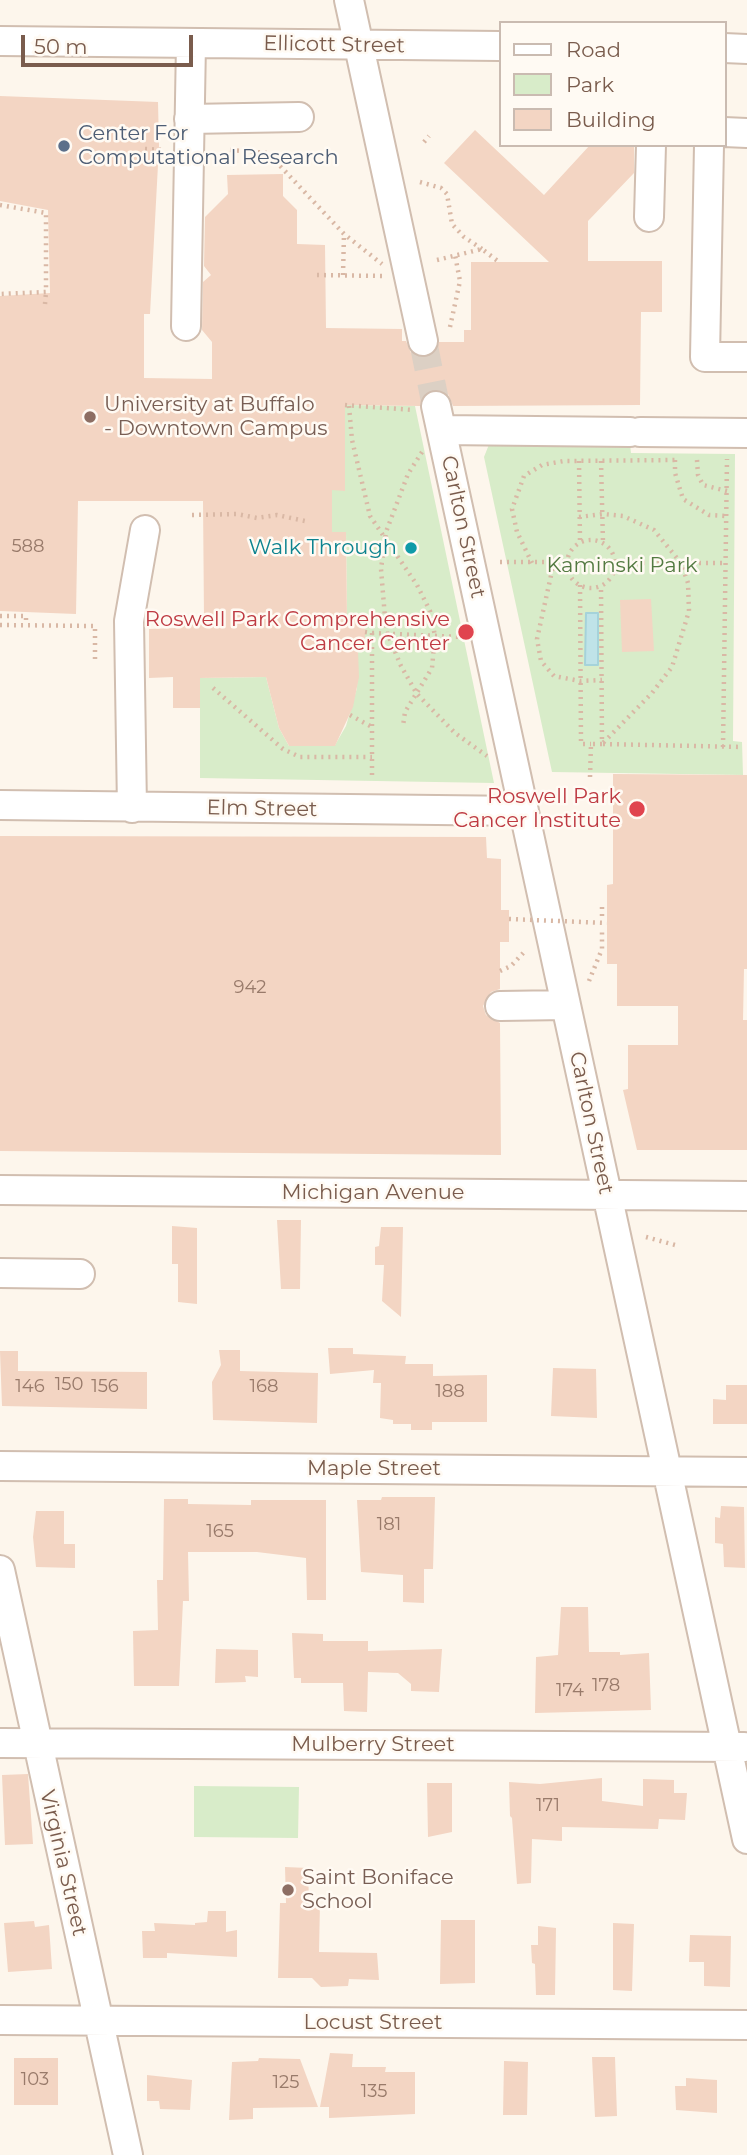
<!DOCTYPE html>
<style>
body{margin:0}
#map{position:relative;width:747px;height:2155px;overflow:hidden;background:#fdf6ec;font-family:Montserrat,sans-serif}
canvas{display:block}
.legend{position:absolute;left:499px;top:21px;width:228px;height:126px;box-sizing:border-box;background:#fffaf3;border:2px solid #cabbb1;margin:0;padding:9px 12px;list-style:none;font-size:21px;color:#7a5c4d}
.legend li{display:flex;align-items:center;gap:14px;height:35px}
.legend b{width:35px;border:2px solid #cabbb1}
.scale{position:absolute;left:21px;top:35px;width:172px;height:32px;box-sizing:border-box;border:4px solid #7a5c4d;border-top:0;padding-left:9px;font-size:21px;line-height:24px;white-space:nowrap;color:#7a5c4d;-webkit-text-stroke:5px #fffaf3;paint-order:stroke}
</style>
<div id="map">
<canvas width="747" height="2155"></canvas>
<ul class="legend">
<li><b style="height:9px;background:#fff"></b>Road</li>
<li><b style="height:19px;background:#d8ecc9"></b>Park</li>
<li><b style="height:19px;background:#f3d5c3"></b>Building</li>
</ul>
<div class="scale">50 m</div>
</div>
<script>
const context = document.querySelector('canvas').getContext('2d');
context.lineJoin = 'round';
function fillPath(path, color) { context.fillStyle = color; context.fill(path, 'evenodd'); }
const poly = rows => new Path2D(rows.map(r => 'M' + r).join(''));
function trace(path, color, width, dash) { context.strokeStyle = color; context.lineWidth = width; context.lineCap = dash ? 'butt' : 'round'; context.setLineDash(dash || []); context.stroke(path); }
function label(font, color, halo, rows, align = 'center') {
  context.font = font + ' Montserrat,sans-serif'; context.lineWidth = 5; context.setLineDash([]); context.textBaseline = 'middle'; context.strokeStyle = halo; context.fillStyle = color; for (const [text, x, y, turn = 0] of rows) {
    context.save(); context.translate(x, y); context.rotate((+turn || 0) * Math.PI / 180); context.textAlign = isNaN(turn) ? turn : align; if (halo) context.strokeText(text, 0, 0); context.fillText(text, 0, 0); context.restore();
  }
}
fillPath(poly([
 [345,405,415,406,494,783,200,778,200,678,266,677,279,728,289,746,335,745,346,726,357,688,358,651,365,650,365,620,347,620,346,532,332,532,332,490,345,490],
 [490,442,630,444,631,453,735,454,733,741,742,742,743,775,552,772,484,457],
 [194,1786,299,1787,298,1838,194,1837]
]), '#d8ecc9');
const water = poly([
 [586,613,598,613,598,665,585,665,586,613]
]);
fillPath(water, '#bfe3e8');
trace(water, '#a5d3da', 2);
fillPath(poly([
 [0,96,158,102,159,146,150,314,144,314,144,378,212,379,212,342,202,330,203,282,211,275,204,266,205,217,228,194,227,175,283,174,283,196,297,210,297,244,325,245,326,328,402,329,402,341,406,341,411,353,426,357,435,353,439,342,464,342,464,330,471,330,471,262,549,262,444,163,475,130,544,195,590,145,634,146,634,173,588,221,588,261,662,261,662,312,641,312,640,405,453,406,448,394,433,390,424,394,420,406,345,405,345,491,332,490,332,532,346,532,347,620,365,620,365,650,358,651,359,677,353,707,335,746,289,746,279,728,266,677,200,678,200,708,173,708,173,677,149,678,149,629,175,628,176,618,204,618,203,501,78,501,76,614,0,611,0,296,50,293,48,210,0,201],
 [651,599,654,651,622,652,620,600],
 [613,774,747,775,747,969,744,969,743,1020,747,1020,747,1150,637,1150,623,1090,628,1089,628,1045,678,1045,678,1006,617,1006,617,964,607,964,607,885,613,884],
 [0,836,486,837,487,858,501,859,501,910,509,910,509,942,500,942,500,989,491,992,483,1006,486,1015,500,1023,501,1155,0,1151],
 [277,1220,301,1220,300,1289,281,1289],
 [172,1226,197,1228,197,1304,178,1302,178,1264,172,1264],
 [381,1227,403,1227,401,1317,382,1301,384,1265,375,1265,375,1247,379,1246],
 [328,1348,353,1348,353,1354,406,1356,405,1364,433,1364,433,1376,487,1375,487,1422,432,1422,432,1430,411,1430,411,1424,393,1424,393,1420,380,1418,381,1383,373,1383,374,1370,330,1374],
 [219,1350,240,1350,240,1371,318,1373,317,1423,213,1420,212,1382,221,1365],
 [0,1351,18,1351,18,1371,147,1372,147,1409,2,1406],
 [553,1368,596,1369,597,1418,551,1416],
 [726,1385,747,1385,747,1424,713,1424,713,1399,726,1400],
 [382,1497,435,1497,433,1569,424,1569,424,1603,403,1602,403,1575,361,1572,357,1500,381,1500],
 [164,1499,188,1499,188,1504,251,1505,251,1500,326,1500,326,1600,307,1600,306,1558,257,1552,188,1552,189,1601,183,1601,179,1686,134,1686,133,1631,158,1630,157,1580,163,1580],
 [721,1506,744,1507,745,1568,724,1567,723,1544,715,1543,715,1517,720,1518],
 [36,1511,64,1511,64,1544,75,1544,75,1568,36,1567,33,1537],
 [561,1607,588,1607,589,1652,620,1652,620,1655,649,1653,651,1710,535,1713,536,1657,558,1655],
 [292,1633,323,1634,323,1641,368,1641,368,1651,442,1649,439,1692,411,1691,411,1684,398,1673,368,1672,367,1712,344,1711,343,1683,301,1683,301,1678,294,1678],
 [216,1649,258,1650,258,1677,245,1676,246,1682,215,1683],
 [28,1774,33,1844,5,1845,2,1775],
 [602,1778,602,1801,643,1806,643,1779,674,1780,674,1793,687,1793,685,1820,659,1819,658,1829,562,1827,562,1841,532,1839,531,1883,517,1884,512,1818,510,1816,509,1782,540,1784],
 [427,1783,452,1783,452,1832,428,1837],
 [285,1867,308,1868,309,1903,320,1903,319,1952,377,1953,379,1980,349,1979,348,1986,321,1987,312,1978,278,1978,280,1903,286,1903],
 [208,1911,226,1911,226,1932,237,1930,237,1957,167,1953,167,1958,143,1958,142,1931,155,1931,154,1923,195,1925,195,1923,207,1922],
 [441,1920,475,1920,475,1983,440,1984],
 [34,1921,35,1927,49,1925,52,1969,8,1972,4,1923],
 [613,1923,634,1924,632,1991,613,1990],
 [538,1926,556,1928,555,1995,536,1995,535,1964,532,1963,531,1945,538,1945],
 [690,1935,731,1936,730,1987,704,1986,704,1962,689,1962],
 [330,2053,353,2054,352,2067,386,2067,385,2072,415,2072,415,2114,329,2118,329,2107,320,2107],
 [592,2057,615,2057,617,2116,595,2117],
 [14,2058,58,2058,58,2105,14,2105],
 [259,2058,300,2059,318,2107,253,2108,253,2119,229,2120,232,2062,258,2061],
 [504,2061,528,2062,527,2115,503,2115],
 [147,2075,192,2080,190,2110,160,2109,159,2101,147,2101],
 [686,2078,717,2080,717,2113,676,2110,675,2086,686,2086]
]), '#f3d5c3');
trace(poly([
 [423,341,436,406]
]), '#dcd0c4', 28, [28, 14]);
const minor = poly([
 [349,0,423,341],
 [0,41,500,46],
 [724,48,747,49],
 [189,119,299,117],
 [724,132,747,133],
 [709,145,705,357,747,357],
 [649,217,651,145],
 [186,326,191,43],
 [436,406,747,1839],
 [442,430,630,432],
 [640,432,747,433],
 [0,805,524,811],
 [132,808,129,621,145,530],
 [500,1006,566,1005],
 [0,1190,747,1196],
 [0,1273,80,1274],
 [0,1466,747,1472],
 [0,1570,128,2155],
 [0,1743,744,1747],
 [0,2020,747,2025]
]);
trace(minor, '#d1beb0', 32);
trace(poly([
 [424,142,429,136],
 [145,149,165,150],
 [230,150,268,153,344,234,382,264],
 [420,182,441,188,447,194,452,224,464,237,482,249],
 [0,205,46,213,46,292,0,294],
 [437,260,482,249,499,262],
 [317,275,384,276],
 [343,275,344,234],
 [45,304,46,292],
 [450,327,460,281,455,255],
 [345,405,413,410],
 [349,406,352,440,370,516,417,585,430,611,435,636,432,668,405,712,403,726],
 [422,452,408,474,386,532,381,569,386,630,401,666,417,694,455,733,487,756],
 [675,460,675,473,683,499,709,515,726,516],
 [697,460,698,475,703,485,727,491],
 [579,461,580,542],
 [601,461,603,543],
 [192,515,237,514,257,518,277,515,305,521],
 [579,517,603,514,623,516,654,530,681,563,688,583,689,611,672,667,652,693,602,744],
 '567 564a24 24 0 1 1 48 0a24 24 0 1 1-48 0Z',
 [500,562,567,562],
 [554,562,537,639,541,661,554,676,580,681,602,680],
 [532,563,517,532,512,509,524,476,542,465,564,461,675,460],
 [615,563,725,563],
 [580,585,581,744,591,744],
 [0,616,26,616,26,625],
 [0,625,95,626,95,663],
 [365,632,372,633,372,777],
 [372,633,461,637],
 [213,688,283,749,300,757,372,757],
 [350,715,372,727],
 [603,744,743,747],
 [723,747,727,459],
 [590,777,591,744,602,744,601,586],
 [602,916,602,905],
 [500,971,511,966,526,950],
 [589,981,602,949,602,928],
 [646,1237,675,1245]
]), '#d9b8a5', 4.5, [2, 5]);
trace(minor, '#fff', 28);
trace(poly([
 [509,919,607,923]
]), '#d9b8a5', 4.5, [2, 5]);
for (const [x, y, r, color] of [
 [64,146,7,"#5c6f8a"],
 [90,417,7,"#8d6e63"],
 [411,548,7,"#0f9aa8"],
 [466,632,9,"#e0444e"],
 [637,809,9,"#e0444e"],
 [288,1890,7,"#8d6e63"]
]) { const dot = new Path2D(); dot.arc(x, y, r, 0, 2 * Math.PI); context.fillStyle = color; context.fill(dot); trace(dot, '#fffaf3', 2.5); }
label('18px', '#987a6a', null, [
 ["588",28,547],
 ["942",250,988],
 ["150",69,1385],
 ["146",30,1387],
 ["156",105,1387],
 ["168",264,1387],
 ["188",450,1392],
 ["181",389,1525],
 ["165",220,1532],
 ["178",606,1686],
 ["174",570,1691],
 ["171",548,1806],
 ["103",35,2080],
 ["125",286,2083],
 ["135",374,2092]
]);
label('21px', '#7a5c4d', '#fffaf3', [
 ["Ellicott Street",334,45,1],
 ["Carlton Street",463,527,78],
 ["Elm Street",262,809,1],
 ["Carlton Street",591,1123,78],
 ["Michigan Avenue",373,1193],
 ["Maple Street",374,1469],
 ["Mulberry Street",373,1745],
 ["Virginia Street",63,1863,77],
 ["Locust Street",373,2023]
]);
label('21px', '#4e5e75', '#fffaf3', [
 ["Center For",78,134],
 ["Computational Research",78,158]
], 'left');
label('21px', '#785e54', '#fffaf3', [
 ["University at Buffalo",104,405],
 ["- Downtown Campus",104,429],
 ["Saint Boniface",302,1878],
 ["School",302,1902]
], 'left');
label('21px', '#0d838f', '#fffaf3', [
 ["Walk Through",397,548]
], 'right');
label('21px', '#537a41', '#fffaf3', [
 ["Kaminski Park",622,566]
]);
label('21px', '#be3a42', '#fffaf3', [
 ["Roswell Park Comprehensive",450,620],
 ["Cancer Center",450,644],
 ["Roswell Park",621,797],
 ["Cancer Institute",621,821]
], 'right');
</script>
